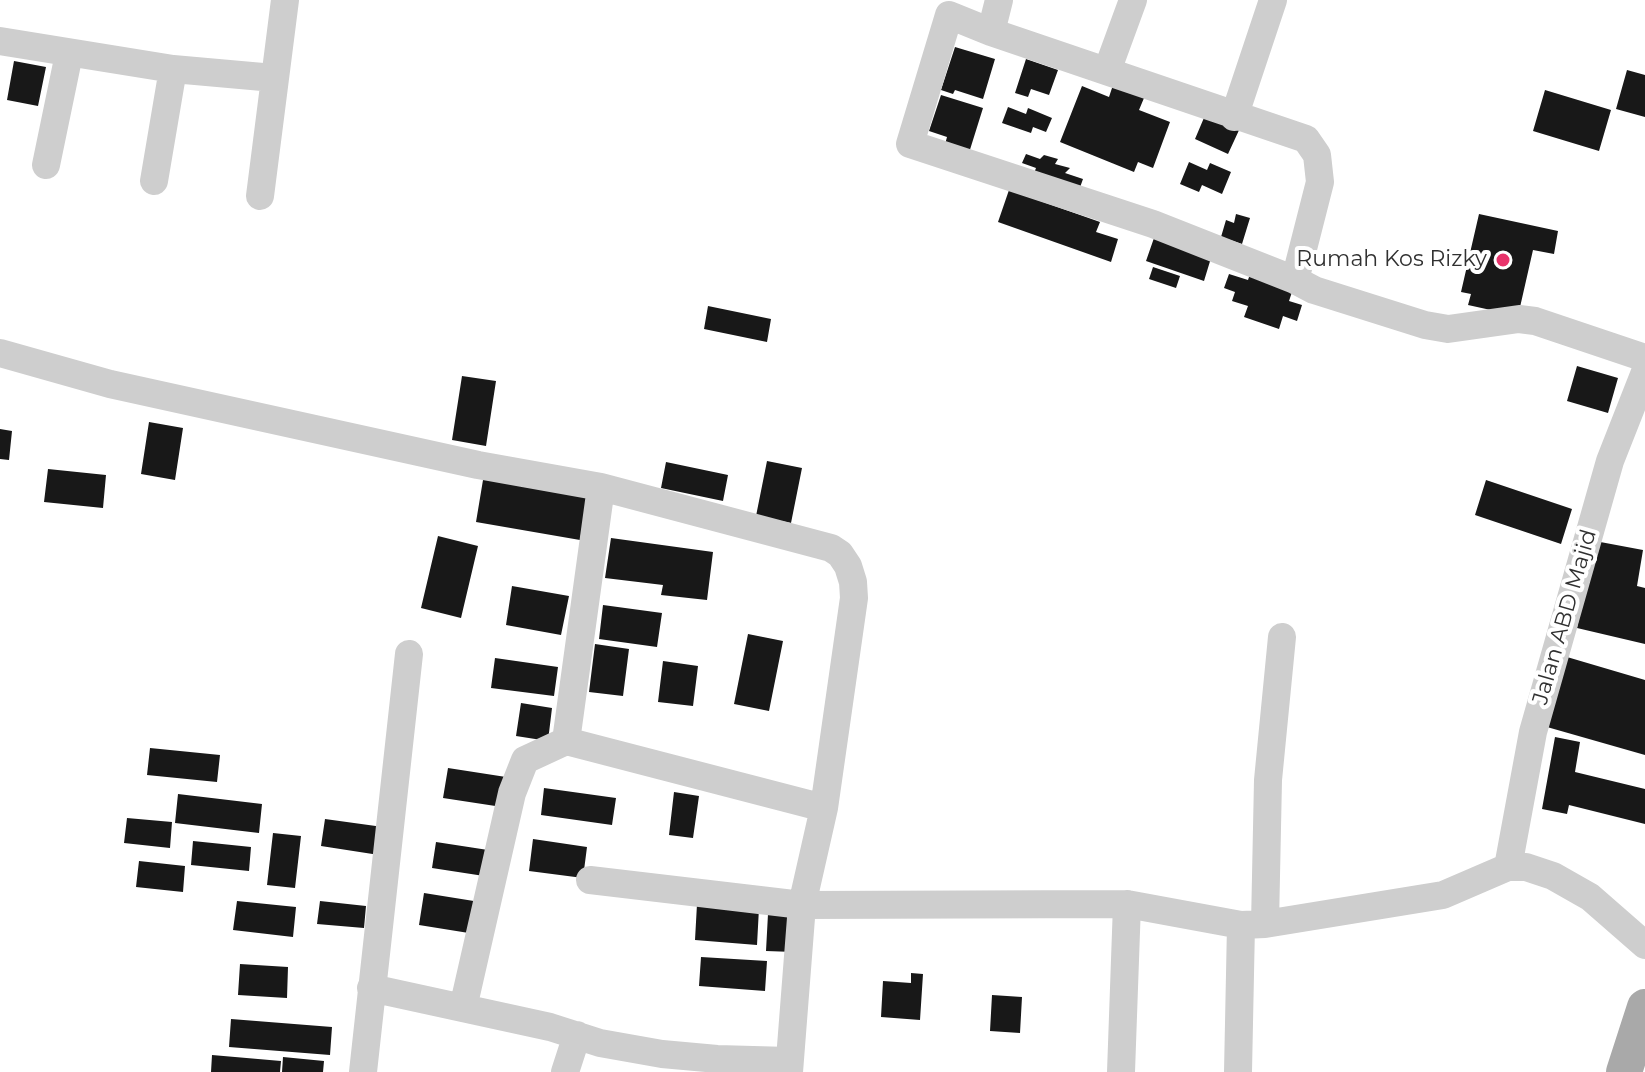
<!DOCTYPE html>
<style>
body{margin:0}
canvas{display:block;background:#fff}
</style>
<canvas width="1645" height="1072"></canvas>
<script>
const context = document.querySelector('canvas').getContext('2d');
context.lineJoin = 'round';
function fillPath(path, color) { context.fillStyle = color; context.fill(path, 'evenodd'); }
const poly = rows => new Path2D(rows.map(r => 'M' + r).join(''));
function trace(path, color, width, dash) { context.strokeStyle = color; context.lineWidth = width; context.lineCap = dash ? 'butt' : 'round'; context.setLineDash(dash || []); context.stroke(path); }
function label(font, color, halo, rows, align = 'center') {
  context.font = font + ' Montserrat,sans-serif'; context.lineWidth = 8; context.setLineDash([]); context.textBaseline = 'middle'; context.strokeStyle = halo; context.fillStyle = color; for (const [text, x, y, turn = 0] of rows) {
    context.save(); context.translate(x, y); context.rotate((+turn || 0) * Math.PI / 180); context.textAlign = isNaN(turn) ? turn : align; if (halo) context.strokeText(text, 0, 0); context.fillText(text, 0, 0); context.restore();
  }
}
fillPath(poly([
 [955,47,995,59,983,99,955,90,953,94,941,90],
 [1026,59,1058,70,1049,95,1031,89,1028,97,1015,93],
 [14,61,46,67,38,106,7,100],
 [1627,70,1645,75,1645,117,1616,109],
 [1113,85,1144,98,1139,110,1170,122,1153,168,1138,162,1134,172,1060,142,1082,86,1109,97],
 [1545,90,1611,110,1599,151,1533,131],
 [941,95,983,108,968,156,944,148,947,137,929,131],
 [1008,107,1026,114,1028,108,1052,118,1046,132,1033,127,1031,133,1002,123],
 [1206,113,1240,128,1228,154,1195,139],
 [1026,154,1040,159,1044,155,1058,159,1055,164,1070,168,1065,173,1083,179,1078,193,1033,176,1036,168,1022,163],
 [1189,162,1207,170,1210,163,1231,172,1222,194,1202,185,1199,192,1180,184],
 [1009,190,1100,222,1096,232,1118,239,1111,262,998,222],
 [1236,214,1250,218,1242,244,1221,237,1226,220,1234,223],
 [1479,214,1558,231,1554,254,1533,250,1518,316,1468,305,1471,294,1461,292],
 [1154,238,1211,258,1204,281,1146,261],
 [1153,267,1180,276,1176,288,1149,279],
 [1251,271,1292,292,1289,301,1302,305,1297,321,1283,316,1279,329,1244,317,1248,306,1232,301,1235,292,1224,288,1229,274,1248,280],
 [708,306,771,319,767,342,704,329],
 [1577,366,1618,378,1608,413,1567,401],
 [462,376,496,381,486,446,452,440],
 [149,422,183,428,175,480,141,474],
 [0,429,12,431,9,460,0,459],
 [767,461,802,468,791,523,756,516],
 [666,462,728,475,723,501,661,488],
 [48,469,106,475,103,508,44,502],
 [484,474,588,492,580,540,476,522],
 [1486,480,1572,509,1561,544,1475,515],
 [438,536,478,546,461,618,421,608],
 [611,538,713,552,707,600,661,595,663,585,605,578],
 [1595,541,1643,550,1637,586,1645,588,1645,644,1577,628],
 [512,586,569,596,561,635,506,625],
 [603,605,662,613,657,647,599,639],
 [748,634,783,641,769,711,734,704],
 [595,644,629,649,623,696,589,692],
 [1567,657,1645,680,1645,755,1547,727],
 [495,658,558,667,554,696,491,688],
 [663,661,698,666,693,706,658,702],
 [521,703,552,708,548,741,516,736],
 [1555,737,1580,742,1575,772,1645,789,1645,824,1569,805,1567,814,1542,809],
 [150,748,220,755,217,782,147,775],
 [448,768,506,777,502,807,443,798],
 [544,788,616,798,612,825,541,815],
 [674,792,699,796,693,838,669,835],
 [178,794,262,804,259,833,175,823],
 [127,818,172,822,170,848,124,843],
 [325,819,383,827,379,855,321,846],
 [273,833,301,836,295,888,267,885],
 [533,839,587,847,583,878,529,871],
 [193,841,251,847,249,871,191,865],
 [436,842,488,850,484,876,432,868],
 [139,861,185,866,183,892,136,887],
 [424,893,480,902,475,934,419,925],
 [237,901,296,907,293,937,233,930],
 [320,901,366,906,364,928,317,924],
 [697,904,759,908,757,945,695,940],
 [768,914,797,916,794,952,766,951],
 [701,957,767,961,765,991,699,986],
 [240,964,288,967,287,998,238,995],
 [911,973,923,974,920,1020,881,1017,883,981,911,983],
 [992,995,1022,997,1020,1033,990,1031],
 [231,1019,332,1027,330,1055,229,1047],
 [212,1055,281,1061,280,1072,211,1072],
 [283,1057,324,1061,323,1072,282,1072]
]), '#181818');
trace(poly([
 [991,32,999,0],
 [0,41,173,69,274,78],
 [1107,71,1133,0],
 [1234,117,1273,0],
 [46,165,69,54],
 [154,181,173,69],
 [260,196,285,0],
 [1295,280,1320,182,1317,155,1306,139,991,32,949,15,910,144,1153,224,1295,280,1314,290,1425,325,1448,329,1519,319,1535,321,1645,358],
 [0,353,110,384,478,465,601,487,831,548,840,554,848,566,853,582,854,598,824,808,802,905,789,1072],
 [601,487,566,741,824,808],
 [1508,867,1533,732,1610,461,1645,372],
 [590,880,802,905,1127,904,1241,925,1265,924,1443,895,1508,867,1526,867,1553,876,1590,897,1645,945],
 [1265,924,1268,780,1282,637],
 [371,988,550,1027,600,1043,662,1054,717,1059,789,1061],
 [463,1008,512,793,525,760,566,741],
 [363,1072,409,654],
 [565,1072,577,1035],
 [1121,1072,1127,904],
 [1238,1072,1241,925]
]), '#cecece', 28);
trace(poly([
 [1624,1072,1645,1007]
]), '#a9a9a9', 36);
for (const [x, y, r, color] of [
 [1503,260,8,"#e8336b"]
]) { const dot = new Path2D(); dot.arc(x, y, r, 0, 2 * Math.PI); context.fillStyle = color; context.fill(dot); trace(dot, '#fff', 3); }
label('22px', '#313131', '#fff', [
 ["Rumah Kos Rizky",1487,260]
], 'right');
label('22px', '#313131', '#fff', [
 ["Jalan ABD Majid",1565,617,-74]
]);
</script>
